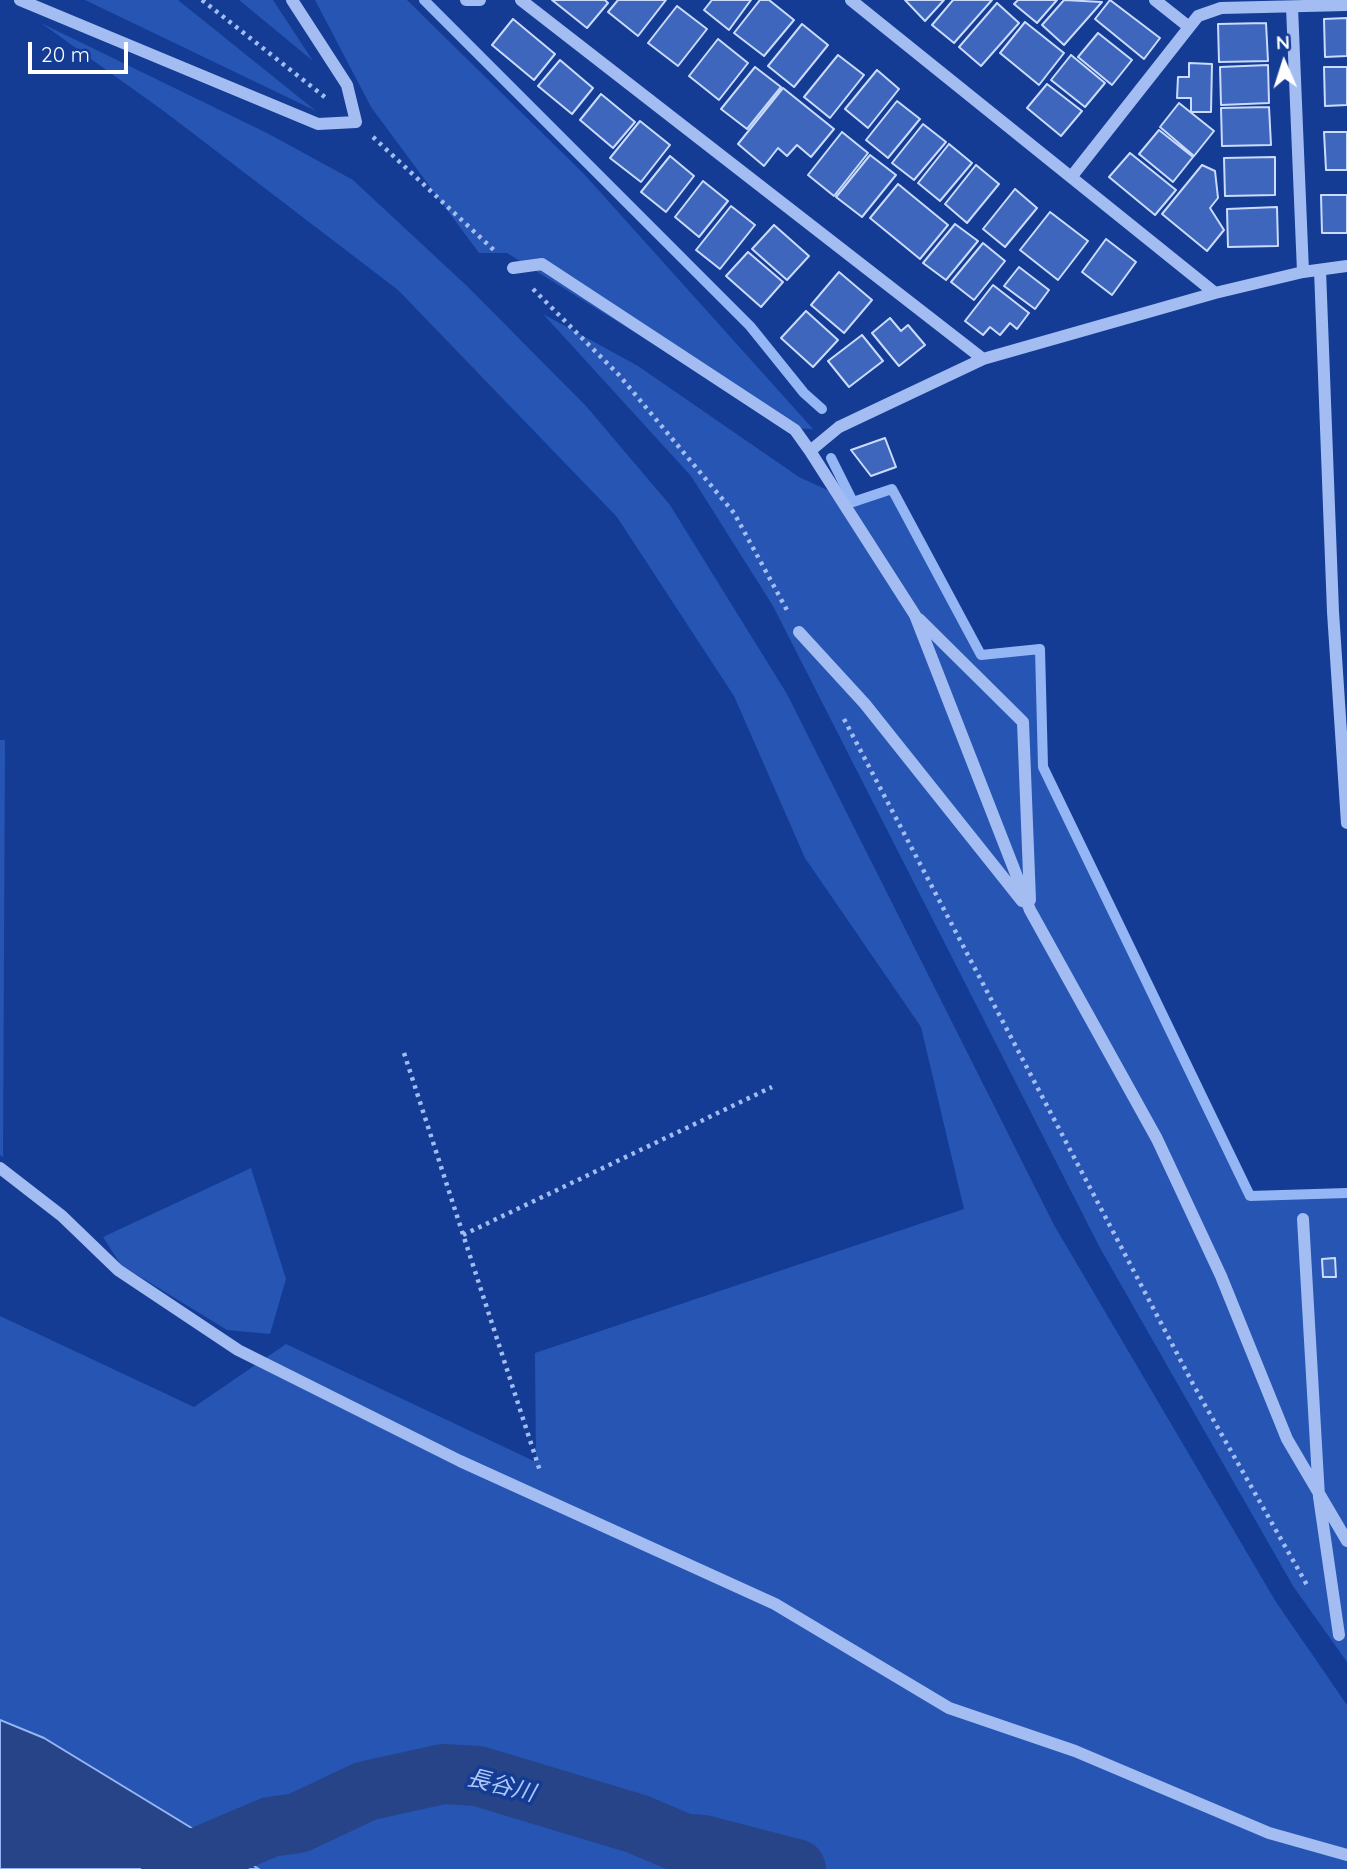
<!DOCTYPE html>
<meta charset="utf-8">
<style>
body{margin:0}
#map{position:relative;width:1347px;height:1869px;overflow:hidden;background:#143c94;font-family:Quicksand,sans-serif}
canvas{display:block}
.north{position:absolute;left:1249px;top:28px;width:70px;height:70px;-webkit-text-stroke:5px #143c94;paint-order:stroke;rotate:357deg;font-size:19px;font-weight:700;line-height:28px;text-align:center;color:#fff}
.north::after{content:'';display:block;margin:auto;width:24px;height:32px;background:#fff;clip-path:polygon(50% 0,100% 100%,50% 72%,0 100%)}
.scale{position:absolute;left:28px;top:42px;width:100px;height:32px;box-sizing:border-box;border:4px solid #fff;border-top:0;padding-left:9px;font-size:21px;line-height:24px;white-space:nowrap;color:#fff;-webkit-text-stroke:5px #143c94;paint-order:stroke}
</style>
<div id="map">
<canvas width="1347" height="1869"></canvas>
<div class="north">N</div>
<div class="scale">20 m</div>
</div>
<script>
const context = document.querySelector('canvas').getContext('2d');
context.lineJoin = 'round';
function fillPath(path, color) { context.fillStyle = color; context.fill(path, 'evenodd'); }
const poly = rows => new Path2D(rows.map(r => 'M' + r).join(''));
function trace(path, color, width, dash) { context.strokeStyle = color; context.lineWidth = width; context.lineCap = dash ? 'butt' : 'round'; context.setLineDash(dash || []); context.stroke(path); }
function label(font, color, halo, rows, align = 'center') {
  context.font = font + ' Quicksand,"Noto Sans JP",sans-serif'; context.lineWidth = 7; context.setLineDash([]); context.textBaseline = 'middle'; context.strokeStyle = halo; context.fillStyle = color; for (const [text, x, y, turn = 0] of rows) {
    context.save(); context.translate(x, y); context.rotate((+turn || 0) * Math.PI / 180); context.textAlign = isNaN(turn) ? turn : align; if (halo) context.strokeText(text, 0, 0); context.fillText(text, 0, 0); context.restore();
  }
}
fillPath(poly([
 [85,0,178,0,316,111],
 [239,0,273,0,313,61],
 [315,0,407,0,584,174,813,429,788,428,507,253,479,253,371,107],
 [41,23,269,134,353,180,468,287,586,406,670,505,787,694,1054,1225,1276,1602,1347,1705,1347,1869,259,1869,44,1738,0,1720,0,1316,194,1407,286,1344,536,1462,535,1353,964,1209,921,1027,805,858,734,696,617,517,398,290,165,112],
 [543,314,638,366,799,477,853,502,892,489,981,655,1040,649,1043,767,1250,1196,1347,1193,1347,1662,1293,1586,1100,1248,773,606,691,476],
 [0,740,5,740,3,1157,0,1155],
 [251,1168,286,1279,270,1334,227,1330,121,1265,103,1237]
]), '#2655b3');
const water = poly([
 [0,1720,44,1738,259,1869,0,1869,0,1720]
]);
fillPath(water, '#264487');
trace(water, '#95b6f5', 2);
trace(poly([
 [424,0,750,326,804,393,822,409],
 [831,458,853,502,892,489,981,655,1040,649,1043,767,1250,1196,1347,1193]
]), '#95b6f5', 10);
trace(poly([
 [171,1869,270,1827,298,1823,366,1791,443,1774,478,1776,637,1824,682,1843,703,1845,796,1869]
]), '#264487', 60);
const building = poly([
 [552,0,605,0,608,3,587,28,552,0],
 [618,0,666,0,638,36,608,12,618,0],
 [712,0,751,0,729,30,704,10,712,0],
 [760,0,769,0,794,20,764,56,734,33,760,0],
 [905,0,944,0,925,21,905,0],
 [953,0,992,0,954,43,932,25,953,0],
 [1018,0,1057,0,1037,23,1014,4,1018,0],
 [1064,0,1102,2,1064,45,1042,25,1064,0],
 [1110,0,1160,38,1144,59,1095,19,1110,0],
 [997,3,1019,23,981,66,959,47,997,3],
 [677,6,707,29,678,66,648,43,677,6],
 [1347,18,1347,56,1325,57,1324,19,1347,18],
 [513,19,555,54,534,80,492,45,513,19],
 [1025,22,1064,53,1039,85,1000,53,1025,22],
 [1266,23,1268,61,1219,62,1218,24,1266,23],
 [802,24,828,45,794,87,768,66,802,24],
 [1098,33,1132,60,1112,85,1078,57,1098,33],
 [718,39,748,63,719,100,689,76,718,39],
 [838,55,864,75,830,118,804,97,838,55],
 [1071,55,1105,83,1085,107,1051,80,1071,55],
 [560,60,593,88,572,114,538,86,560,60],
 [1189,63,1212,64,1211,112,1191,112,1191,98,1177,98,1178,77,1189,77,1189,63],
 [1268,65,1269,103,1221,105,1220,67,1268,65],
 [755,67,781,87,747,129,721,109,755,67],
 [1324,67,1347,67,1347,105,1325,106,1324,67],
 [877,70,899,89,868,128,845,109,877,70],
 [1047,84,1082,111,1061,136,1027,108,1047,84],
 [783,88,834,129,811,157,797,145,787,156,778,148,764,166,738,144,783,88],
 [601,94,635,122,613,148,580,120,601,94],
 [897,101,920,119,888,158,866,140,897,101],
 [1179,103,1214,131,1194,156,1160,127,1179,103],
 [1269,107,1271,145,1222,146,1221,108,1269,107],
 [640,121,670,145,641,182,610,158,640,121],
 [923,124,946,142,914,180,892,163,923,124],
 [1159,130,1193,157,1173,182,1139,154,1159,130],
 [842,132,868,153,834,196,808,175,842,132],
 [1324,132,1347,132,1347,170,1326,170,1324,132],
 [949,144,972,163,940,201,918,183,949,144],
 [1130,153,1176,190,1155,215,1109,177,1130,153],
 [870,155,896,175,862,217,836,197,870,155],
 [670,156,694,176,666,212,641,192,670,156],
 [1275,157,1275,195,1225,196,1224,158,1275,157],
 [976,165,999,184,967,223,945,204,976,165],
 [1202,165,1215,171,1218,198,1210,208,1224,230,1207,251,1162,214,1202,165],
 [703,181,728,201,699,237,675,217,703,181],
 [898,184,948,225,920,259,870,218,898,184],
 [1015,189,1037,208,1005,247,983,229,1015,189],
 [1321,195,1347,195,1347,233,1322,233,1321,195],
 [731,206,755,225,720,269,696,250,731,206],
 [1277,207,1278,246,1228,247,1227,209,1277,207],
 [1050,212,1088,241,1058,280,1020,250,1050,212],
 [955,224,978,241,946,280,923,263,955,224],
 [774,225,809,256,787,280,752,249,774,225],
 [1106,239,1136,262,1112,295,1082,272,1106,239],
 [983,243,1005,261,974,300,951,282,983,243],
 [748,252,783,282,761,307,726,276,748,252],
 [1019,267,1049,290,1035,309,1004,286,1019,267],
 [839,272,872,300,844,333,811,305,839,272],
 [993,285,1029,313,1017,329,1010,323,1000,335,990,327,983,335,965,321,993,285],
 [806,311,838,340,813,367,781,338,806,311],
 [890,318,901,331,908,325,925,345,899,366,872,333,890,318],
 [862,335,883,361,849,387,828,361,862,335],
 [885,438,896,467,871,476,851,450,885,438],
 [1335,1258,1336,1277,1323,1277,1322,1259,1335,1258]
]);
fillPath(building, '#3d66bc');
trace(building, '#cbdbfc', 2);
trace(poly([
 [202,0,326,98],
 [373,137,497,253],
 [533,289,619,375,734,513,788,612],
 [844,719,1193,1384,1307,1585],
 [404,1053,540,1471],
 [463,1235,772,1087]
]), '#a3bdf2', 4.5, [3.5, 5]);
trace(poly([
 [20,0,318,124,356,122,347,85,292,0],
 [466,0,480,0],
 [521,0,983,359],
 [851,0,1215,293,1303,272,1347,266],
 [1155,0,1189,27],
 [1292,7,1303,272],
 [1072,176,1198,16,1221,8,1347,5],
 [513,268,542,264,795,430,810,451,915,615,1030,910,1157,1139,1221,1276,1287,1439,1347,1541],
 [1320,270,1333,612,1347,823],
 [810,451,839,427,983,359,1215,293],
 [919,619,1023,722,1030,900],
 [799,632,865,704,1022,901],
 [0,1168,62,1216,118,1270,238,1350,460,1461,775,1604,949,1708,1075,1751,1269,1833,1347,1855],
 [1303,1219,1319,1497,1339,1635]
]), '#a3bdf2', 12);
label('italic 23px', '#afc8f9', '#143c94', [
 ["長谷川",501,1786,14]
]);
</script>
